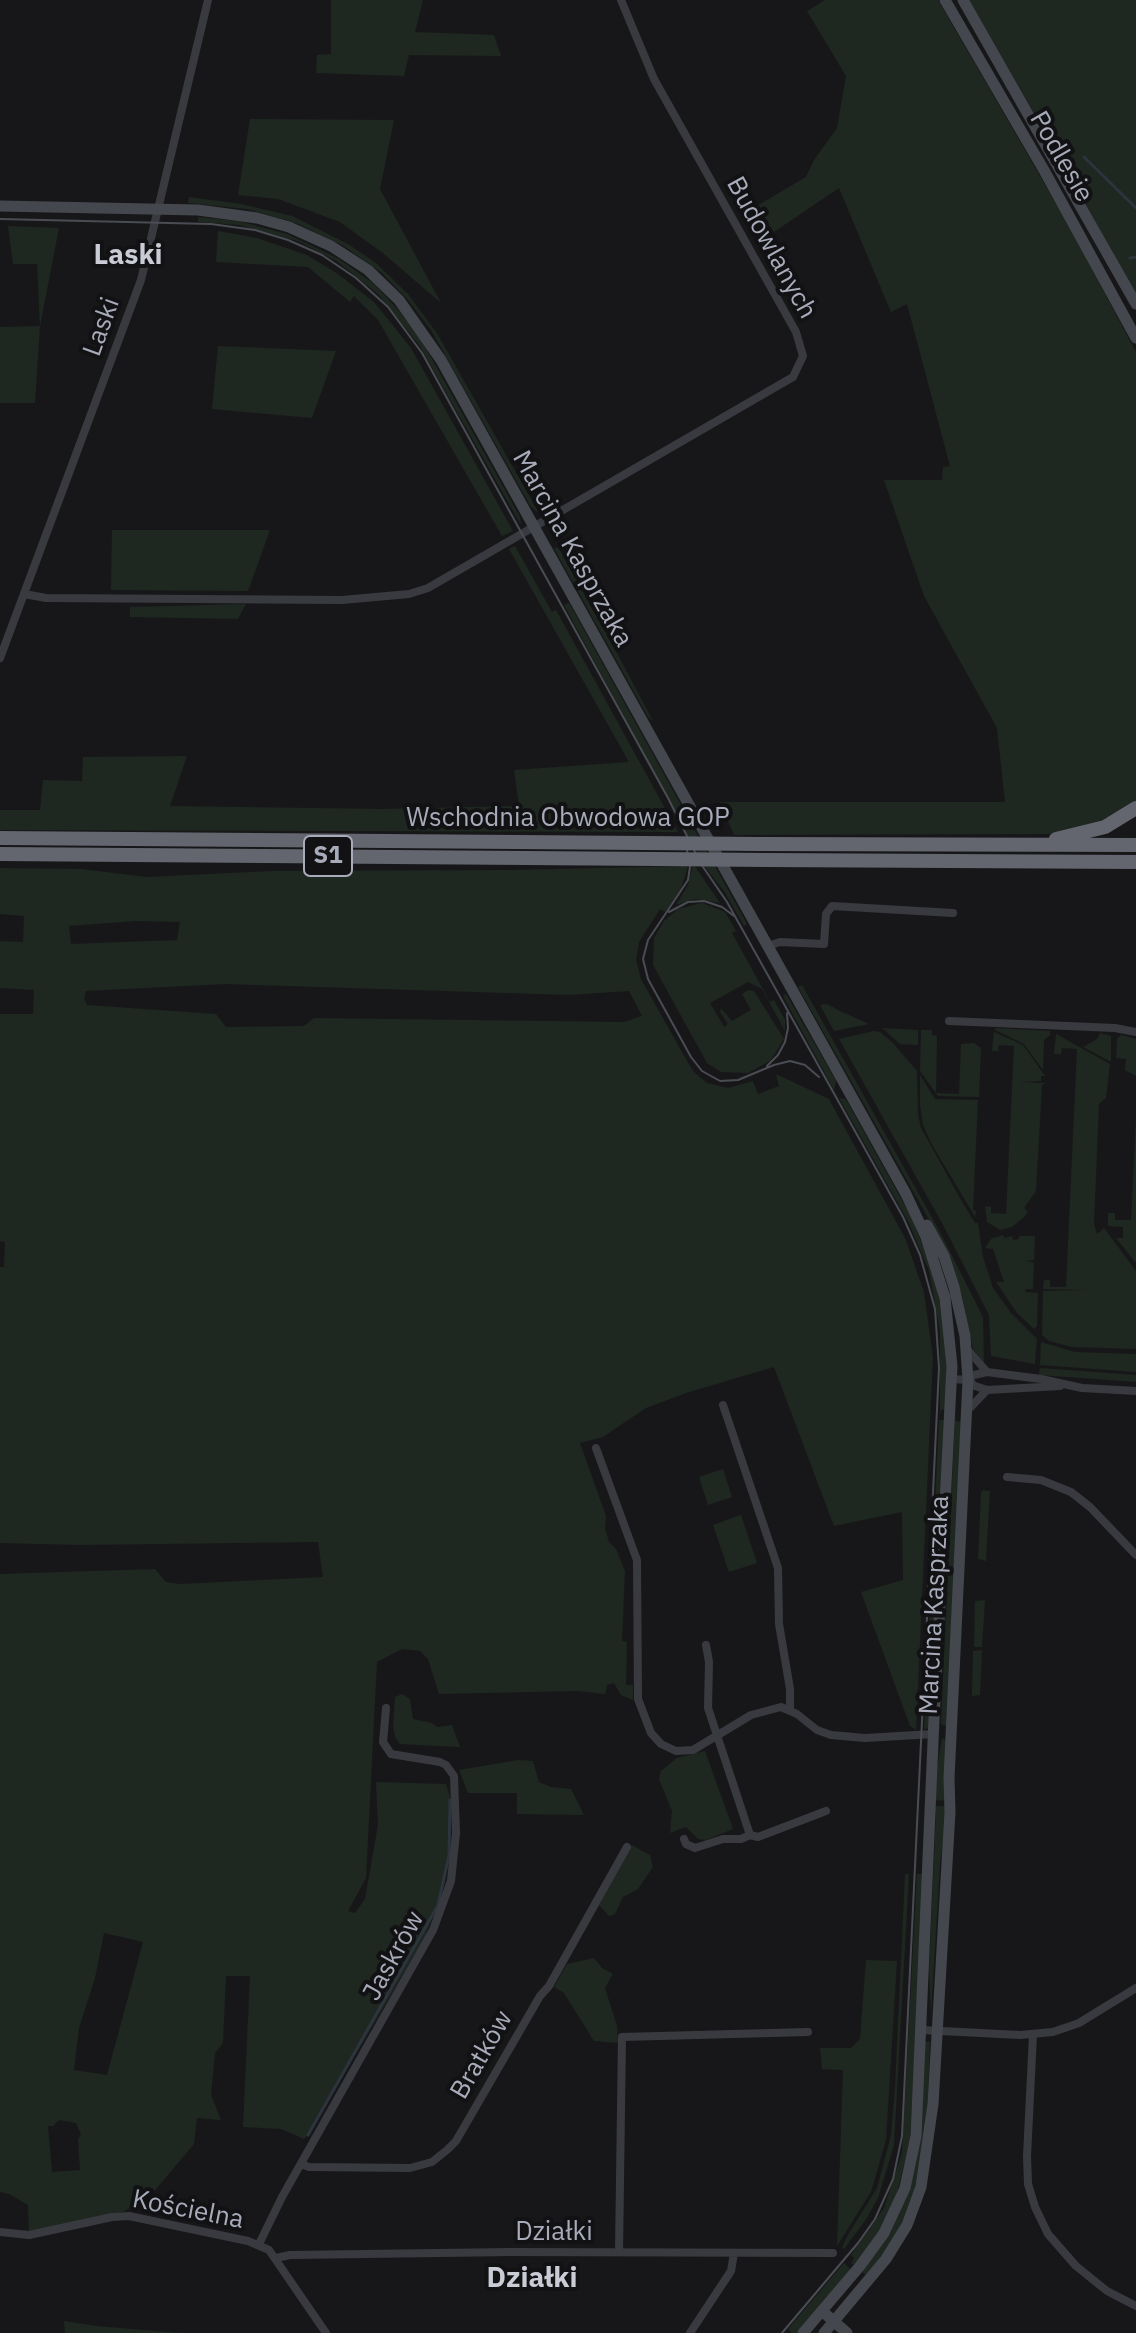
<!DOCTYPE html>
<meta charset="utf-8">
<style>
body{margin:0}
canvas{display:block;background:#171719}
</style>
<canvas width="1136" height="2333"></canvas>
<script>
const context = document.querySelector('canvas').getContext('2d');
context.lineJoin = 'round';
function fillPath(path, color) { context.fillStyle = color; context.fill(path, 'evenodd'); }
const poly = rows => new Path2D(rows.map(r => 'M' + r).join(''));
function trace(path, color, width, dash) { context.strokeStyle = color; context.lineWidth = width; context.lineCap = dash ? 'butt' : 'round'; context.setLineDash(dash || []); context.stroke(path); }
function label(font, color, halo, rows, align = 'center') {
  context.font = font + ' "IBM Plex Sans",sans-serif'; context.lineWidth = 8; context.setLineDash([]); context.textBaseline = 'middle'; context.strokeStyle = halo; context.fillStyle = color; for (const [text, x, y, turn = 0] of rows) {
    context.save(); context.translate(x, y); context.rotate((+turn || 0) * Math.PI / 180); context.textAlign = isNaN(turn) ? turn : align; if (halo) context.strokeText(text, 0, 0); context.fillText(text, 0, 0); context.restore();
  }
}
fillPath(poly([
 [331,0,423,0,415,32,494,35,501,56,409,55,404,76,316,73,317,55,331,54],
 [825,0,938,0,1069,226,1136,352,1136,802,1102,822,1052,834,734,835,720,802,1005,802,997,728,924,596,884,480,942,480,943,467,950,466,907,304,891,312,839,188,765,238,748,211,806,177,814,160,837,128,846,76,807,11],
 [969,0,1136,0,1136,298,1076,186],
 [250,119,394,120,380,189,441,303,384,254,340,222,278,199,238,195],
 [189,197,241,204,292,216,348,244,376,263,408,294,438,335,539,513,531,507,431,330,408,300,382,273,342,245,296,223,247,209,188,203],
 [198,217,238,221,287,234,339,259,374,284,399,311,423,343,520,517,521,525,419,345,379,295,338,262,298,241,239,225,198,222],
 [8,226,59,228,40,326,35,403,0,403,0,327,40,326,37,264,13,264],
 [218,231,257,238,307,255,338,274,374,302,411,348,513,531,502,536,378,320,354,296,350,302,308,267,216,262],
 [218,346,336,351,312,418,212,409],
 [112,530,270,530,248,591,111,590],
 [515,546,552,612,556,610,678,832,0,830,0,810,40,810,43,780,82,781,83,757,187,756,170,806,381,809,519,806,514,770,629,762,509,549],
 [558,547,610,640,653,721,648,717,556,552,554,549],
 [569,603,747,924,744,926,724,891,705,867,564,605],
 [246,604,238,619,130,617,130,607],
 [693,865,694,865,720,903,695,899,676,905,688,885],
 [688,866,681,889,665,912,660,909,639,942,636,960,641,979,687,1061,694,1072,707,1083,728,1088,753,1081,758,1094,779,1086,776,1075,778,1075,829,1099,905,1238,924,1292,933,1357,916,1730,910,1726,861,1592,903,1580,902,1512,834,1526,774,1367,686,1393,646,1408,603,1437,580,1443,606,1516,605,1528,609,1542,616,1549,625,1571,622,1641,627,1642,626,1685,633,1685,633,1700,621,1695,614,1683,607,1685,605,1694,578,1691,439,1694,428,1659,420,1651,402,1649,377,1662,366,1878,348,1911,355,1913,365,1899,378,1825,376,1782,446,1784,450,1797,449,1861,445,1883,425,1937,308,2135,304,2139,281,2129,243,2127,250,1976,226,1976,223,2043,215,2053,211,2095,221,2120,197,2118,194,2144,151,2195,123,2212,29,2234,28,2205,9,2194,0,2192,0,1574,155,1569,166,1582,180,1584,323,1577,318,1542,79,1545,0,1543,0,1267,4,1267,5,1242,0,1241,0,1014,33,1014,34,990,0,988,0,941,23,942,24,916,0,914,0,868,81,869,147,877,273,871,514,870],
 [136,921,180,922,177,940,71,944,69,926],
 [225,984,569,995,629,991,642,1016,624,1022,314,1018,304,1026,226,1027,216,1014,87,1005,84,998,86,991],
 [104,1933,143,1942,107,2075,74,2070,79,2028,95,1978],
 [59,2120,76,2123,81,2134,78,2139,80,2170,52,2172,48,2126,53,2126],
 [702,903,725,912,736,931,732,933,770,1002,774,1000,785,1020,785,1031,762,989,748,982,710,1003,724,1027,728,1024,720,1012,721,1008,732,1021,751,1010,742,994,748,990,754,991,784,1039,770,1061,748,1073,721,1072,707,1063,653,965,654,938,664,921,678,909],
 [802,985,940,1232,983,1317,984,1363,973,1349,962,1296,931,1223,798,987],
 [786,994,836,1081,834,1090,783,996],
 [827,1004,838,1010,869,1024,834,1031,820,1005],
 [882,1028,918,1030,918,1045,900,1044],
 [996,1028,1050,1031,1050,1035,1044,1040,1043,1070,1024,1044,995,1030],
 [921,1030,932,1030,932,1035,937,1036,936,1093,959,1094,961,1044,974,1043,981,1048,979,1097,938,1096,920,1071],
 [874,1031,880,1032,893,1043,917,1071,918,1114,921,1128,960,1198,975,1223,978,1223,983,1257,993,1288,1011,1313,1037,1339,1035,1364,991,1356,989,1315,942,1223,839,1039],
 [994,1032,1023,1045,1045,1076,1041,1076,1041,1081,1020,1082,1045,1083,1042,1085,1036,1191,1024,1208,1028,1212,1023,1218,1012,1227,1000,1230,987,1222,985,1206,991,1207,991,1213,1006,1214,1014,1046,999,1045,998,1051,992,1051],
 [1100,1033,1111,1036,1111,1062,1083,1047,1097,1039],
 [1056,1034,1110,1064,1106,1098,1099,1104,1094,1224,1097,1234,1104,1228,1136,1271,1136,1349,1072,1347,1049,1341,1042,1335,1043,1291,1086,1290,1043,1289,1044,1280,1050,1280,1050,1287,1066,1287,1077,1049,1062,1048,1061,1054,1054,1054],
 [1121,1035,1136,1039,1136,1076,1125,1070,1126,1059,1116,1058,1117,1039],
 [920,1075,935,1099,978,1100,973,1210,976,1211,975,1217,931,1143,923,1125,920,1106],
 [839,1098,845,1099,848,1103,909,1213,933,1270,942,1310,947,1349,946,1409,941,1410,940,1415,940,1332,929,1271,909,1223],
 [1136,1117,1136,1262,1135,1262,1116,1238,1123,1238,1123,1227,1108,1226,1108,1213,1115,1213,1115,1220,1131,1220],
 [1003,1235,1004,1238,1012,1236,1013,1240,1019,1239,1019,1236,1035,1236,1034,1260,1026,1261,1034,1263,1033,1289,1026,1289,1025,1292,1038,1293,1037,1326,1034,1329,1017,1313,996,1282,1004,1282,993,1249,985,1248,991,1239],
 [1041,1342,1075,1352,1136,1354,1136,1372,1040,1365],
 [1040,1368,1136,1375,1136,1382,1039,1375],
 [955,1416,956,1421,961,1422,947,1724,945,1726,941,1724],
 [939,1420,944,1420,929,1728,924,1729],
 [723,1469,732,1497,708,1505,699,1477],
 [983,1490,990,1491,986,1561,978,1559,981,1493],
 [741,1515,757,1563,729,1572,713,1525],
 [985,1600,982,1647,974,1647,975,1601],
 [982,1650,980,1695,972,1696,973,1651],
 [402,1694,410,1699,413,1719,432,1723,437,1727,452,1725,460,1747,400,1744,395,1737,393,1725,395,1697],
 [942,1738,946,1741,944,1792,948,1801,932,1800],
 [705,1751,733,1829,706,1840,698,1839,686,1827,670,1833,672,1811,659,1779,661,1771,677,1758],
 [518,1760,533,1761,539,1782,551,1787,571,1789,584,1815,517,1814,517,1793,468,1793,459,1770],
 [932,1806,948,1806,940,1864,931,2015,929,1969,936,1814],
 [632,1845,650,1855,653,1867,638,1889,623,1897,615,1914,609,1916,599,1905],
 [905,1874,909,1874,894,2145,878,2198,867,2218,844,2249,842,2247,849,2233,877,2188,891,2135,895,2088],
 [917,1874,924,1874,910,2141,896,2197,881,2228,854,2265,851,2263,854,2258,851,2255,884,2208,902,2153],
 [594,1958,602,1968,613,1974,605,1988,617,2026,618,2043,594,2041,564,1993,554,1987,567,1964],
 [866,1960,897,1961,886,2140,871,2192,837,2246,843,2070,822,2069,820,2048,851,2048,860,2039],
 [930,2041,927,2129,919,2179,902,2222,882,2256,867,2276,862,2272,889,2235,910,2187,920,2138,925,2042],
 [844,2263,851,2270,797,2333,792,2333,788,2329],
 [64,2321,96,2326,179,2333,65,2333]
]), '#1e2720');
trace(poly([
 [1084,157,1136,208],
 [1130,258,1136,257],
 [308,2135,438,1905,449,1855,450,1800]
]), '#2c343e', 3);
trace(poly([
 [24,594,46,598,342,600,409,594,428,588,793,377,803,356,796,332,654,79,621,0],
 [0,658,141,280,208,0],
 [768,946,780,942,824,944,826,914,832,906,953,913],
 [949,1021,1115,1028,1136,1032],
 [967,1349,987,1372],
 [952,1379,968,1380,974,1375,987,1372,1041,1379,1082,1388,1136,1391],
 [968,1380,975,1386,987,1390,1060,1386],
 [723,1405,778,1568,779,1624,790,1689,790,1710],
 [967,1411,987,1390],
 [596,1448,637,1560,638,1699,651,1733,661,1744,676,1751,693,1750,751,1715,781,1707,797,1714,817,1730,831,1735,865,1738,933,1734],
 [1007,1477,1041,1480,1071,1492,1090,1507,1136,1555],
 [706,1645,709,1662,708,1708,750,1835],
 [684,1839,686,1844,695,1848,723,1839,741,1839,750,1835,758,1837,826,1811],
 [921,2030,1020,2035,1053,2032,1079,2023,1136,1988],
 [1033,2035,1027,2156,1028,2184,1035,2207,1048,2234,1076,2266,1107,2291,1136,2306],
 [301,2164,309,2167,410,2168,432,2162,447,2150,456,2141,540,1996,549,1986,627,1847],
 [0,2232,29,2235,112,2217,129,2216,248,2241,269,2250,326,2333],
 [259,2244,282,2197,433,1930,451,1881,456,1833,454,1776,446,1765,440,1762,391,1754,383,1742,386,1708],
 [619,2252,622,2037,808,2032],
 [276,2258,290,2255,512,2252,833,2253],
 [690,2333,731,2271,734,2253]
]), '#393a40', 8);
trace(poly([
 [945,0,1045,172,1136,338],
 [963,0,1136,304],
 [0,206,198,210,257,218,289,227,331,246,368,270,399,300,441,360,906,1194,926,1237,945,1298,952,1366,934,1719,916,2136,905,2188,884,2233,860,2266,803,2333],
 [822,2311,847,2333],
 [824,2333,886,2259,907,2225,921,2187,933,2104,950,1812,949,1778,968,1380,965,1336,954,1287,944,1256,927,1225]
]), '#45474e', 11);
trace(poly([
 [0,838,644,843],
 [1056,839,1105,827,1136,808],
 [759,844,1136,845],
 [0,854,657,859],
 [765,860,1136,862]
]), '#63656f', 14);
trace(poly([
 [0,219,211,224,255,230,288,240,322,255,356,278,388,307,422,353,668,798,701,864,727,902,903,1217,920,1255,935,1309,939,1368,902,2136,893,2179,875,2219,858,2243,782,2333],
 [686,845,690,867,688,880,648,940,643,959,648,979,691,1057,702,1071,720,1081,738,1080,774,1065,790,1061,805,1065,819,1077],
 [669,912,688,902,704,901,722,907,734,916],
 [767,1066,778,1055,785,1042,788,1028,787,1013]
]), '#4a4c53', 2);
trace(poly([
 [644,843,759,844],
 [657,859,765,860]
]), '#63656f', 14);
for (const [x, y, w] of [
 [328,856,48]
]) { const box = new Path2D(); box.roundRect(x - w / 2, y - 20, w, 40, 6); context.fillStyle = '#121214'; context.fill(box); trace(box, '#a8acba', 2); }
label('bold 24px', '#a8acba', null, [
 ["S1",328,856]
]);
label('26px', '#a8acba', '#121214', [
 ["Podlesie",1061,157,60],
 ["Budowlanych",771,248,61],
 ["Laski",102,327,-70],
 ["Marcina Kasprzaka",572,549,61],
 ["Wschodnia Obwodowa GOP",568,818],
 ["Marcina Kasprzaka",935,1605,-87],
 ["Jaskrów",394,1956,-61],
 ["Bratków",482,2055,-60],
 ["Kościelna",188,2210,11],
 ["Działki",554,2232]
]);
label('bold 28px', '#c9cbd5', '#121214', [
 ["Laski",128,256],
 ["Działki",532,2279]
]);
</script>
